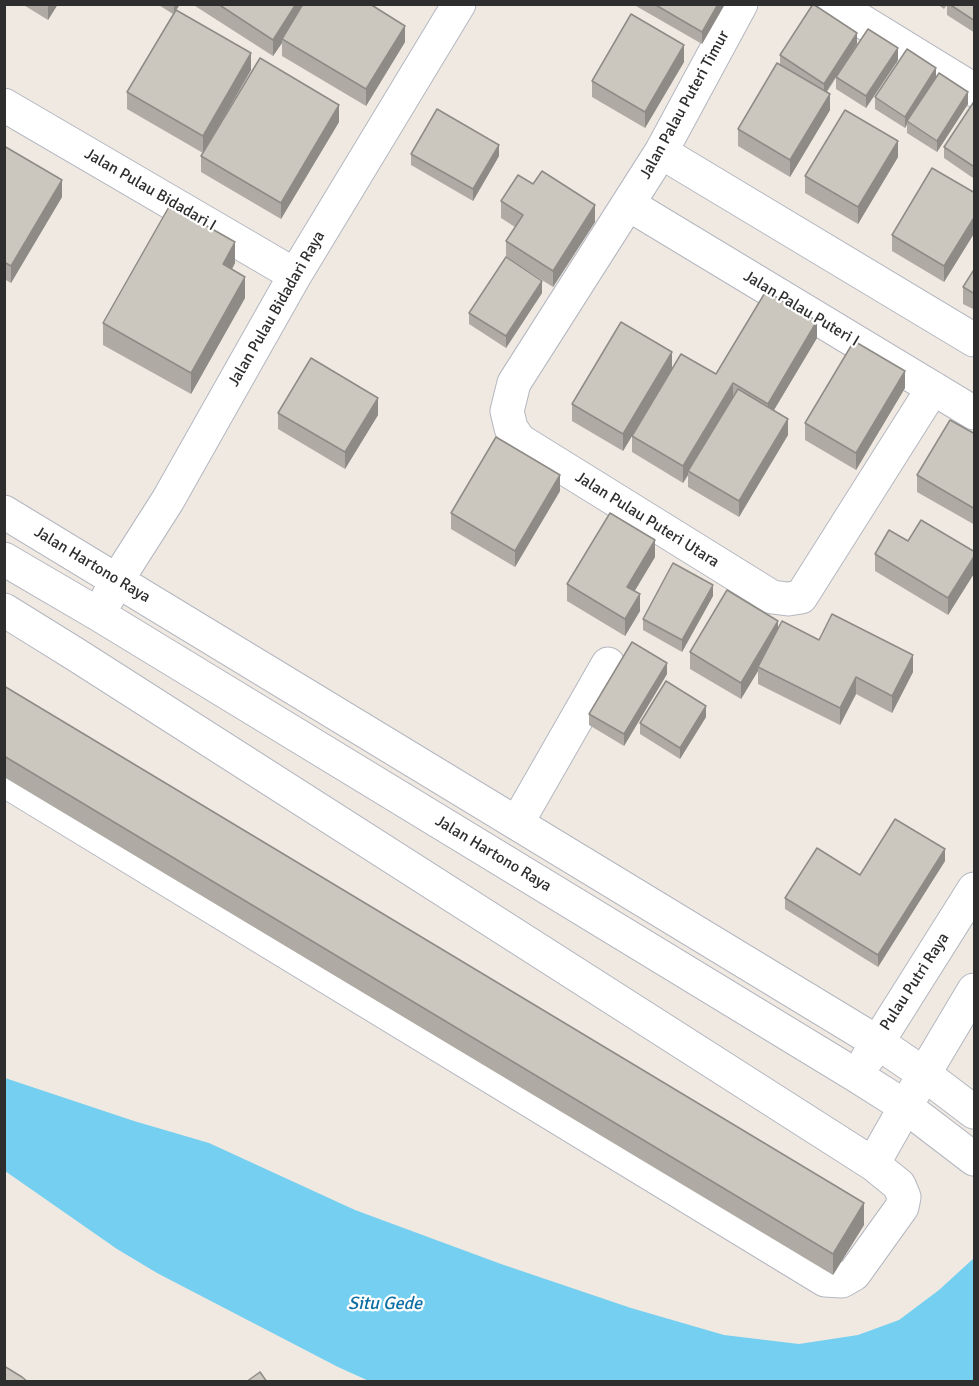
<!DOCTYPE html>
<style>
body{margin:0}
#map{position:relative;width:979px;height:1386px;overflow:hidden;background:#efe9e1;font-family:Signika,sans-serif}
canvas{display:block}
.frame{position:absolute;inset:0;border:6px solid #2e2e2e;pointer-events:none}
</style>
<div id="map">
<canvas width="979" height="1386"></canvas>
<div class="frame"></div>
</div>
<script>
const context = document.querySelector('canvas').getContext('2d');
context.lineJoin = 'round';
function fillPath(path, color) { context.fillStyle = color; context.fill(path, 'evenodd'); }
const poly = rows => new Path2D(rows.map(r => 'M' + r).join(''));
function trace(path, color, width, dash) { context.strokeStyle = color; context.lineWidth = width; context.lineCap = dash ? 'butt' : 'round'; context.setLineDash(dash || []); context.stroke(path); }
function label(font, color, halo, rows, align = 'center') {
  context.font = font + ' Signika,sans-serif'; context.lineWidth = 4.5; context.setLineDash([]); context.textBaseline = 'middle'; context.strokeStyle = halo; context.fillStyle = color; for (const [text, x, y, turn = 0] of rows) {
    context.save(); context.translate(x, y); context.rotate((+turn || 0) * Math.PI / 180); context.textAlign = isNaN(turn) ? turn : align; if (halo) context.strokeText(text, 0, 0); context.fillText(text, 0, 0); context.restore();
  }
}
fillPath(poly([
 [5,1078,134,1121,209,1143,355,1210,501,1264,631,1308,724,1335,799,1344,858,1335,899,1320,939,1290,974,1258,974,1381,369,1381,338,1367,157,1273,117,1249,5,1171]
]), '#75cff0');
const minor = poly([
 [741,4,661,152,514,383,507,411,511,428,519,440,772,597,788,599,801,597,933,388],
 [834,4,974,90],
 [4,105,295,275],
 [661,152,974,340],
 [628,204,974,413],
 [4,512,877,1042,924,1074,974,1112],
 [4,559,98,614,857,1076,906,1107,974,1159],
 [107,599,117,580,168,500,295,275,459,4],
 [4,610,75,654,873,1164,899,1185,904,1197,902,1207,854,1274,842,1281,825,1280,4,780],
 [517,823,608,664],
 [867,1059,974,889],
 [873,1164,924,1074,974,990]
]);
trace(minor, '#b4b7c1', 35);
trace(minor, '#fff', 33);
fillPath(poly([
 [22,4,58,4,48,20],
 [157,4,180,4,176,10,251,70,203,153,127,109,127,92,173,14],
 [192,4,370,4,405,42,366,106,282,56,282,43,273,56],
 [636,4,725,4,702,44,636,6],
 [937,4,975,4,975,33,947,15,947,5,944,9],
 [857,44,827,92,830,110,790,177,738,146,738,129,780,64,780,55],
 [898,60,866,108,836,89,836,77],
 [684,62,645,128,592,97,592,81],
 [936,77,968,104,937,152,907,133,907,124,905,128,875,109,875,97],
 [975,100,975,176,973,178,944,158,944,147],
 [339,122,281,219,201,172,201,156],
 [4,146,62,197,11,283,4,279],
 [411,154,499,156,473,201,411,165],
 [898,157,858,224,805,193,805,176],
 [975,193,975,232,944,282,892,251,892,235],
 [501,201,595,222,553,287,506,257,506,241,515,227,501,218],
 [235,263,232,269,245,298,191,394,103,345,103,323],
 [975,268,975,310,963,304,963,287],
 [542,293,506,348,469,324,469,313],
 [817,338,774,410,788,435,739,517,688,487,688,475,683,483,632,452,632,436,716,374],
 [672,369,623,451,572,421,572,404],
 [905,388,856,470,805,440,805,423],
 [278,413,378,415,345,469,278,429],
 [975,434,975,525,917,492,917,475],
 [560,491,515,567,451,529,451,513],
 [908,541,975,552,975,572,948,615,875,571,875,554],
 [655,557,634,591,640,611,625,636,567,601,567,584],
 [713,596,682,652,643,630,643,619],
 [778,627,819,640,913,672,892,713,856,694,840,725,758,684,758,671,741,699,690,669,690,652],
 [667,674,624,746,589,725,589,714],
 [4,686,864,1225,833,1275,4,777],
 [706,717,680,759,640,734,640,723],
 [945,861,878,967,785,909,785,898,860,875]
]), '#afaba4');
fillPath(poly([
 [48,4,58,4,48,20],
 [174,4,180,4,174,14],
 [296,4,307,4,282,39,282,43,273,56,273,40],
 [718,4,725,4,702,44,702,32],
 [405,26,405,42,366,106,366,89],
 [857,33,857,44,824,95,824,84],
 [684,45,684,62,645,128,645,112],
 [898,48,898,60,866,108,866,96],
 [251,53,251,70,203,153,203,136],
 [936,68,936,80,907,121,907,124,905,128,905,117],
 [968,92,968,104,937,152,937,141],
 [830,94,830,110,790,177,790,160],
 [339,105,339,122,281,219,281,203],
 [898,141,898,157,858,224,858,207],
 [499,145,499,156,473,201,473,189],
 [975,165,975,176,973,178,973,166],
 [62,180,62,197,11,283,11,266],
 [595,205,595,222,553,287,553,271],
 [975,216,975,232,944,282,944,266],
 [235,242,235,263,223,286,223,264],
 [245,277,245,298,191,394,191,373],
 [542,281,542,293,506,348,506,336],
 [817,321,817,338,768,420,768,404],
 [672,352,672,369,623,451,623,434],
 [905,371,905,388,856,470,856,453],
 [733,383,733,399,688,471,688,475,683,483,683,466],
 [378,398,378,415,345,469,345,452],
 [788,419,788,435,739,517,739,501],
 [560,475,560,491,515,567,515,551],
 [655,540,655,557,627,604,627,587],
 [975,555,975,572,948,615,948,598],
 [713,585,713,596,682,652,682,640],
 [640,594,640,611,625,636,625,619],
 [778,621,778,637,758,667,758,671,741,699,741,683],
 [913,655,913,672,892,713,892,696],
 [667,663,667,674,624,746,624,734],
 [856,677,856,694,840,725,840,708],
 [706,706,706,717,680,759,680,748],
 [945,849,945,861,878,967,878,955],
 [864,1203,864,1225,833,1275,833,1254]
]), '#8e8b86');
const building = poly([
 [218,4,296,4,273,40,218,4],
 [303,4,370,4,405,26,366,89,282,39,303,4],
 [654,4,718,4,702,32,654,4],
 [813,4,857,33,824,84,780,55,813,4],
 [949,4,975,4,975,21,949,4],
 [176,10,251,53,203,136,127,92,176,10],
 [631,14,684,45,645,112,592,81,631,14],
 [868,29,898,48,866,96,836,77,868,29],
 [907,49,936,68,905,117,875,97,907,49],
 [260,58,339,105,281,203,201,156,260,58],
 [777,63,830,94,790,160,738,129,777,63],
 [939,73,968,92,937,141,907,121,939,73],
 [975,100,975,165,973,166,944,147,975,100],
 [437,109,499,145,473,189,411,154,437,109],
 [845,110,898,141,858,207,805,176,845,110],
 [4,146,62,180,11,266,4,262,4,146],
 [932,168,975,193,975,216,944,266,892,235,932,168],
 [542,171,595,205,553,271,506,241,523,215,501,201,518,175,533,184,542,171],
 [170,205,235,242,223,264,245,277,191,373,103,323,170,205],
 [506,257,542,281,506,336,469,313,506,257],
 [975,268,975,294,963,287,975,268],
 [766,291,817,321,768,404,733,383,683,466,632,436,681,354,716,374,766,291],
 [621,322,672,352,623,434,572,404,621,322],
 [854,341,905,371,856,453,805,423,854,341],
 [311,358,378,398,345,452,278,413,311,358],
 [738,389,788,419,739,501,688,471,738,389],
 [950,420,975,434,975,509,917,475,950,420],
 [496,437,560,475,515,551,451,513,496,437],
 [610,513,655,540,627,587,640,594,625,619,567,584,610,513],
 [921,520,975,552,975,555,948,598,875,554,889,530,908,541,921,520],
 [673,563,713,585,682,640,643,619,673,563],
 [727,590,778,621,741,683,690,652,727,590],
 [832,614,913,655,892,696,856,677,840,708,758,667,782,621,819,640,832,614],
 [632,642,667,663,624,734,589,714,632,642],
 [666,681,706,706,680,748,640,723,666,681],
 [4,686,864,1203,833,1254,4,756,4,686],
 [895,819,945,849,878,955,785,898,817,848,860,875,895,819],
 [4,1366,22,1377,28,1382,4,1382,4,1366],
 [260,1372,267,1382,246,1382,260,1372]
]);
fillPath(building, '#cbc7bf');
trace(building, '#8e8b86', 1.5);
label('16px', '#2e2e2e', '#fff', [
 ["Jalan Palau Puteri Timur",685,105,-61],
 ["Jalan Pulau Bidadari I",150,190,30],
 ["Jalan Pulau Bidadari Raya",277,309,-60],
 ["Jalan Palau Puteri I",801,309,31],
 ["Jalan Pulau Puteri Utara",647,520,32],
 ["Jalan Hartono Raya",92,565,31],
 ["Jalan Hartono Raya",493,854,31],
 ["Pulau Putri Raya",915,982,-57]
]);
label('italic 18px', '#0d6fa3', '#fff', [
 ["Situ Gede",385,1304]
]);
</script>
